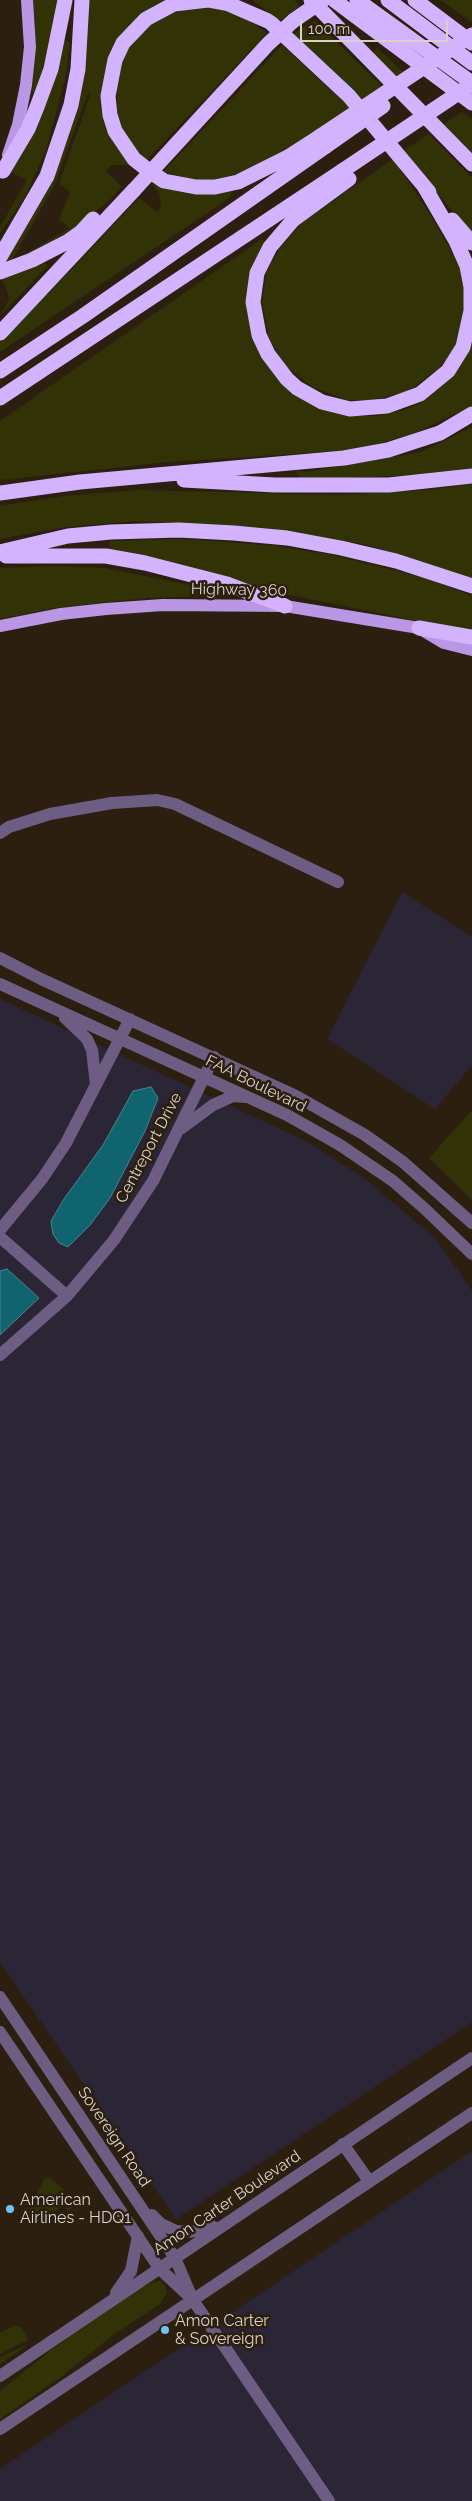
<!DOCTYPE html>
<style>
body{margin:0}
#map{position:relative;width:472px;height:2501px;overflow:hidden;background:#2c1f10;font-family:Raleway,sans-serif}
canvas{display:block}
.scale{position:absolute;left:300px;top:20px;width:148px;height:22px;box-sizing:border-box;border:2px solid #dad1c8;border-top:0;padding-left:6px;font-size:15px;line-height:18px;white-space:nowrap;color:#dad1c8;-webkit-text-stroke:4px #2c1f10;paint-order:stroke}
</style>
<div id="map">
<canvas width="472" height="2501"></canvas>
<div class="scale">100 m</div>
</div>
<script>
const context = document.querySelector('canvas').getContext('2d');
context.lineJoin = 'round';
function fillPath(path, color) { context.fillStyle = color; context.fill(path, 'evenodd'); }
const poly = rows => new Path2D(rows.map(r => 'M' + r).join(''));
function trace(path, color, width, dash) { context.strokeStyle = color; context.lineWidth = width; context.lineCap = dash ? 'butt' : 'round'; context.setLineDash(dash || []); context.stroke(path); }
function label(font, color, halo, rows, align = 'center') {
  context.font = font + ' Raleway,sans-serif'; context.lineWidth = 5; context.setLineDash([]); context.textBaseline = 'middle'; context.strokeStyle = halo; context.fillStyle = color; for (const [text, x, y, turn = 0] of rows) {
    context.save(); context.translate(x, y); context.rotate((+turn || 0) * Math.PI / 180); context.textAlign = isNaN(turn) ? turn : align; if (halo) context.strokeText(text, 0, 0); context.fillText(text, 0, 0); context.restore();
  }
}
fillPath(poly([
 [402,892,472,937,472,1065,435,1109,327,1039],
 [0,999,306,1141,364,1178,436,1239,472,1291,472,2022,176,2219,0,1962],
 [472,2151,472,2501,0,2501,0,2469]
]), '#2a2636');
fillPath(poly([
 [33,0,59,0,45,67,35,92,32,92,36,41],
 [89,0,171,0,152,8,103,86,130,162,128,165,111,165,106,171,122,187,112,198,72,230,41,248,20,257,70,228,59,220,70,192,59,184,90,96,88,93,55,184,11,262,2,265,57,167],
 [252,0,294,0,300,6,280,21],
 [440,0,472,0,472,22],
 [203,6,239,14,267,33,146,161,123,132,118,116,116,83,119,68,128,49,151,24,170,13],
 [314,20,383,87,362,101,294,34],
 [63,40,70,42,66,75,46,151,24,199,0,233,0,227,27,180,11,172],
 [282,45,350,108,318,131,267,161,236,174,217,179,200,180,181,178,164,171],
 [377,48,403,72,397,76,373,53],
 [462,112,472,119,472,153,444,124],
 [429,134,472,178,472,235,403,151],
 [393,159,430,214,459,265,464,289,463,321,453,351,437,370,407,392,372,400,346,400,312,387,285,365,269,338,262,303,266,273,279,249,303,222],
 [154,181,229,188,232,191,231,196,225,201,0,352,0,340,51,291,139,198,158,213,161,204,159,193,152,184],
 [262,239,265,242,252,268,250,315,302,398,314,406,342,414,359,416,376,416,406,409,426,400,448,380,472,338,472,406,415,433,357,450,168,462,0,480,0,421],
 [44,263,48,265,0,316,9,299,6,287,1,279],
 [472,427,472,468,417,475,347,478,299,478,296,471,307,472,421,452],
 [472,484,472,579,364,544,258,527,137,521,66,527,0,539,0,506,63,496,138,490,337,495,430,490],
 [186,539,276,546,333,555,429,579,472,596,472,632,270,591,184,565,111,552,109,541],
 [54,566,105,568,209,589,208,596,145,598,55,608,0,619,0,568],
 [472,1110,472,1200,429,1158],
 [45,2177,52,2179,63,2189,71,2201,72,2208,68,2211,64,2205,33,2225,27,2215],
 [159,2281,164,2284,167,2292,160,2304,113,2335,62,2376,0,2419,0,2391,55,2347,141,2288,150,2283],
 [15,2325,22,2328,28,2340,0,2354,0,2333],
 [27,2345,26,2346,0,2364,0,2357]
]), '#313307');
const water = poly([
 [151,1087,158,1098,145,1131,110,1198,90,1225,68,1247,59,1243,53,1234,51,1221,64,1199,103,1145,133,1091,151,1087],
 [7,1269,39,1298,0,1335,0,1271,7,1269]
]);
fillPath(water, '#0f646f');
trace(water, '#4c858a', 1);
trace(poly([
 [0,833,9,827,50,814,112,803,157,800,175,804,338,882],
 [0,958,41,979,296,1096,365,1135,403,1162,472,1223],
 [0,984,287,1115,340,1145,393,1181,425,1209,472,1254],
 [65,1018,87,1039,92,1050,96,1085],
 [182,1128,213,1105,233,1096,245,1097],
 [0,1230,42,1179,66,1143,130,1019],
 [0,1237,67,1296],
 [0,1355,67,1296,114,1240,153,1181,214,1057],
 [0,1997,175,2258,193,2300,329,2501],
 [0,2032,159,2268,190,2297],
 [343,2144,369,2181],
 [152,2215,161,2224,176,2231,190,2232,214,2227],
 [116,2293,131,2271,138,2236],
 [0,2376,472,2058],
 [0,2429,472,2113]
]), '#6d5d82', 12);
trace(poly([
 [8,155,18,125,26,85,30,47,27,0],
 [0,626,61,614,106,609,163,605,285,606,419,628,444,643,472,650]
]), '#ba97e4', 12);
trace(poly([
 [311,0,472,164],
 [334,0,472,103],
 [357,0,472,83],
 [388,0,472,63],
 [415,0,472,43],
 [268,21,229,4,208,0,174,4,146,19,123,43,115,60,108,96,110,115,115,131,134,159,148,170,164,181,196,187,215,187,238,182,288,157,319,137],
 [271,23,349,96,429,192],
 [3,171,28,129,37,107,51,69,65,0],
 [349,179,293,220,270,247,257,273,253,302,259,335,268,354,287,379,297,388,322,402,350,409,387,406,420,394,448,371,463,347,471,311,471,287,467,266,456,241,424,186],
 [452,220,472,243],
 [0,257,47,176,71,105,78,69,82,0],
 [0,272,32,260,67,242,81,232,93,219],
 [0,333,134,190],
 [0,371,83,316,326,146],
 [0,398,342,171],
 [184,480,275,485,389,485,472,476],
 [0,493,80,482,344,458,388,450,440,433,472,414],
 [0,552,68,536,111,532,179,530,234,533,287,538,341,548,396,561,472,586],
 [6,556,106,556,145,563,227,584,285,606],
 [419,628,472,637]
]), '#d4b3fe', 15);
trace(poly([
 [319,137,472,35],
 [326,146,383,106],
 [342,171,472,84],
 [134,190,268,44,293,21,323,0]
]), '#d4b3fe', 15);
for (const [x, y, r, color] of [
 [10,2209,5,"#72c1f5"],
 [165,2330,5,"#72c1f5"]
]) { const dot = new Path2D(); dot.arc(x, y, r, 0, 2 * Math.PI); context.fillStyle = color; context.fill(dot); trace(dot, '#2c1f10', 2); }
label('16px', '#dad1c8', '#2c1f10', [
 ["Highway 360",239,590,1],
 ["FAA Boulevard",256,1084,26],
 ["Centreport Drive",149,1148,-62],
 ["Sovereign Road",114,2137,56],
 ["Amon Carter Boulevard",227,2203,-34]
]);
label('16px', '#dad1c8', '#2c1f10', [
 ["American",20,2200],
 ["Airlines - HDQ1",20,2218],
 ["Amon Carter",175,2321],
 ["& Sovereign",175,2339]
], 'left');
</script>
